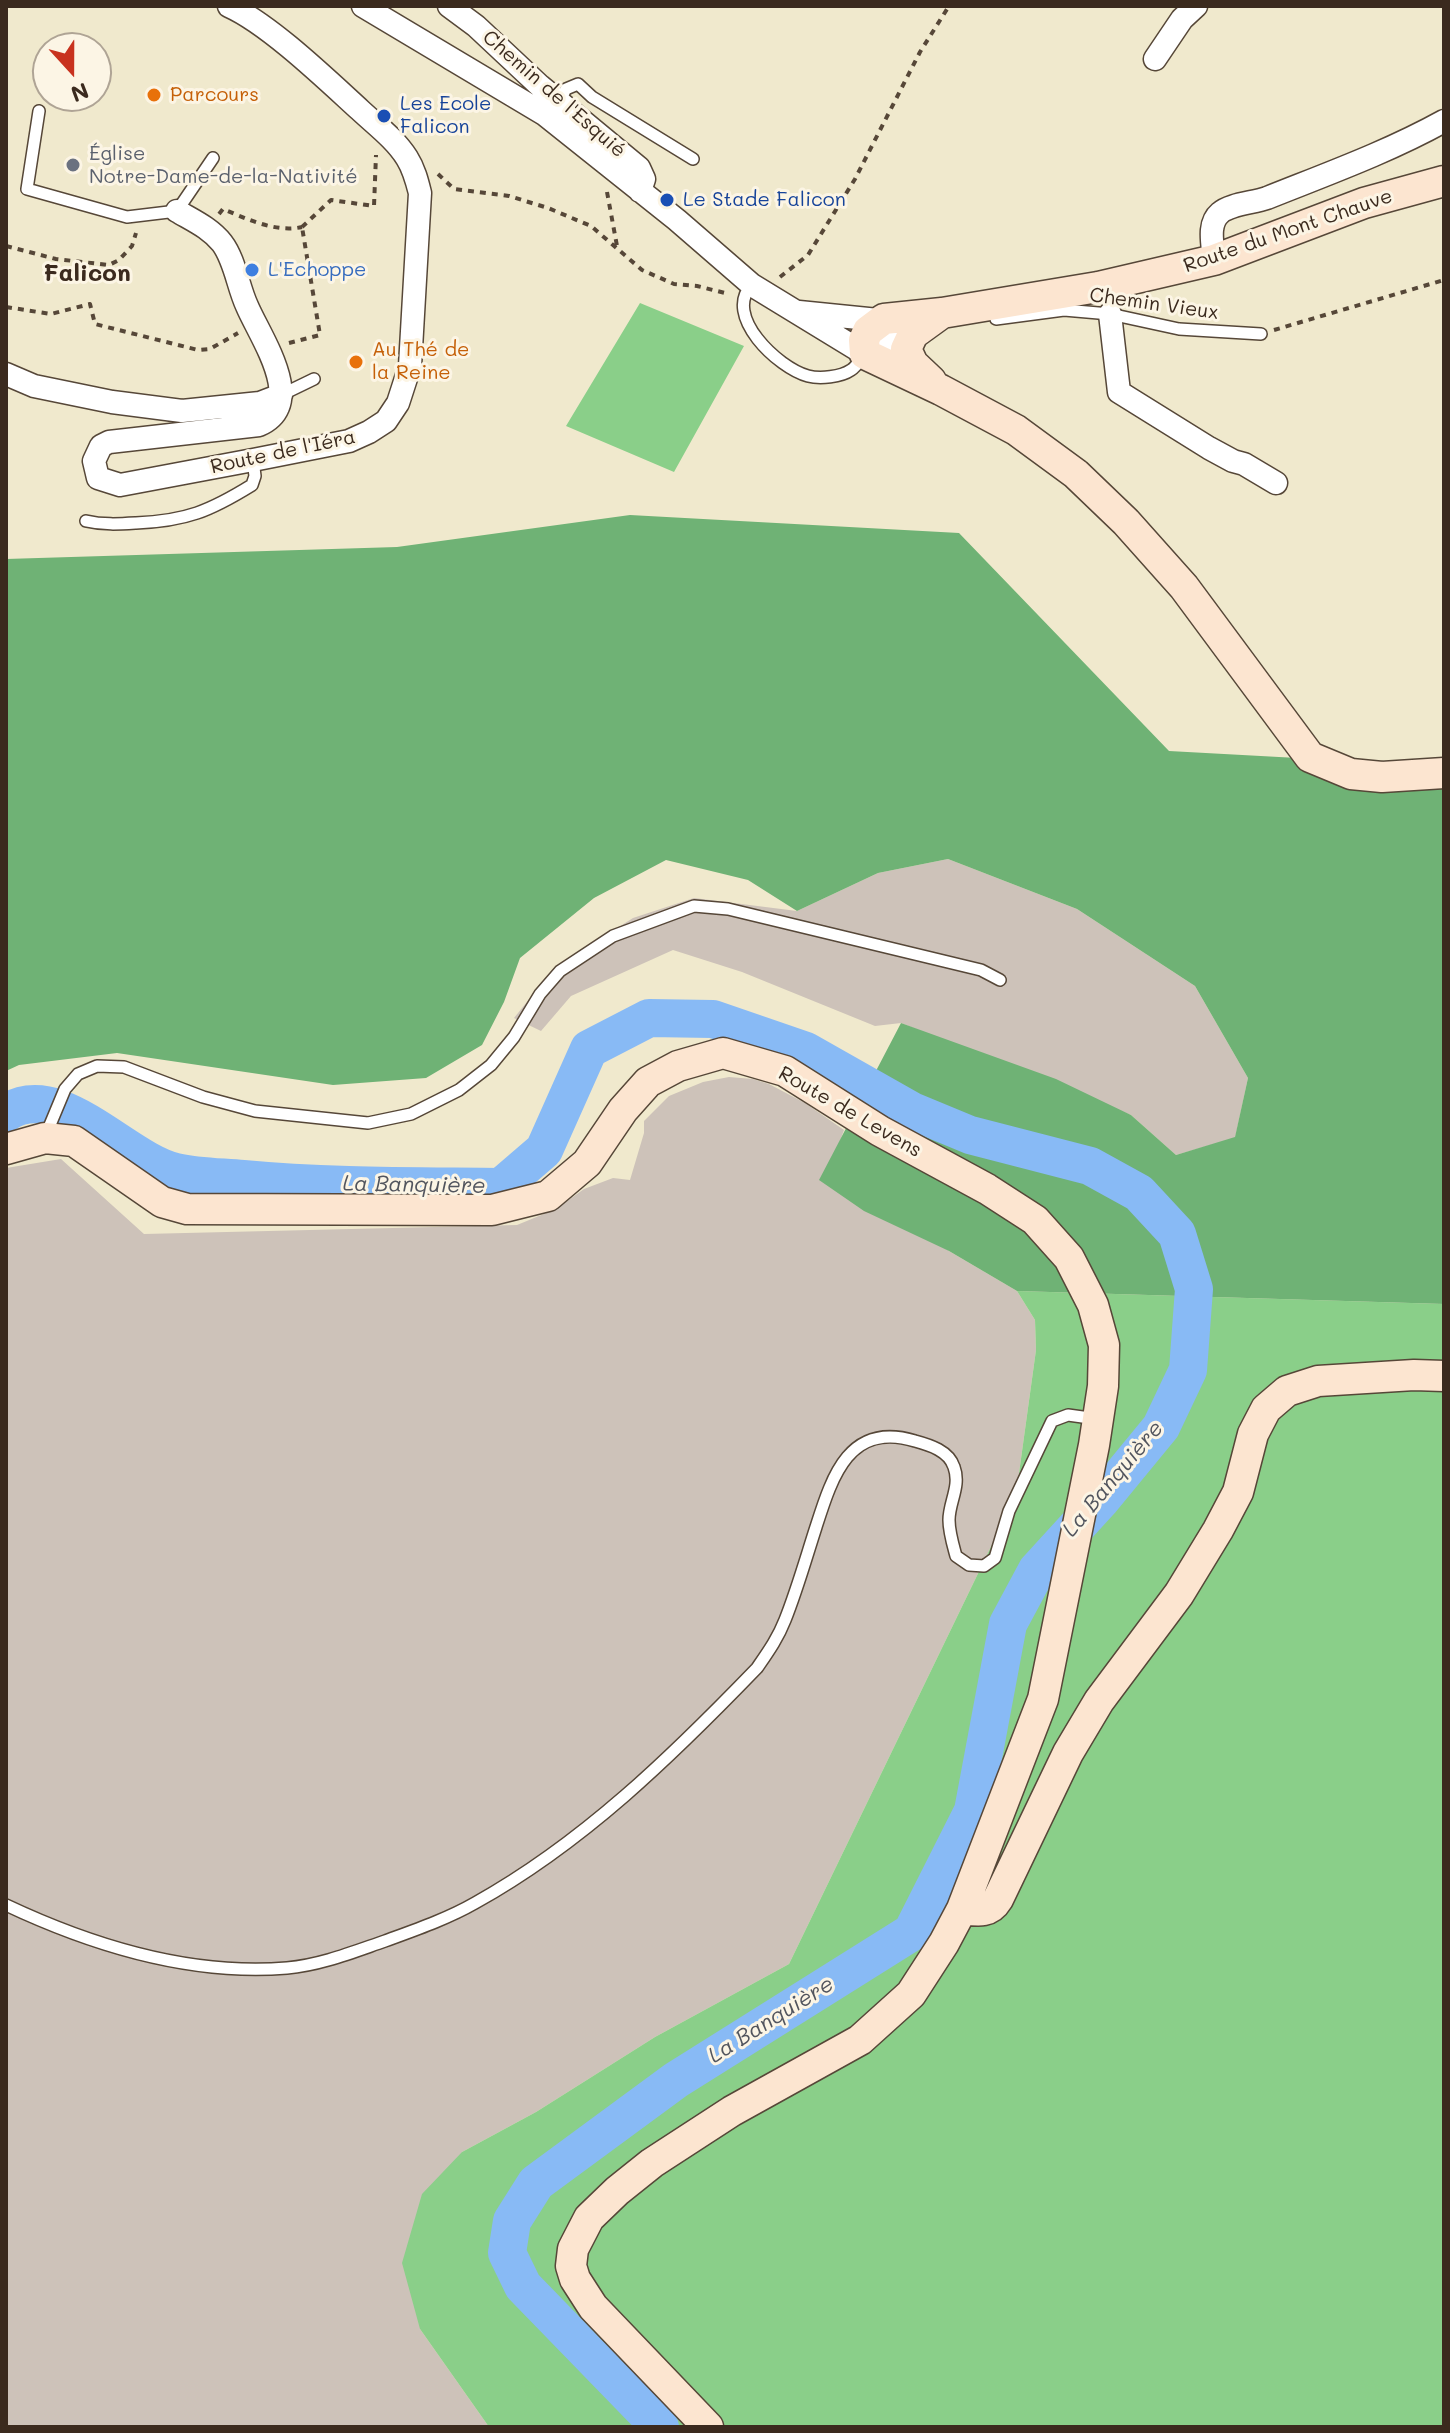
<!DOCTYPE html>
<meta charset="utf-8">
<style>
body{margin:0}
#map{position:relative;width:1450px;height:2433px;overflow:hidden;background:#f0e9cd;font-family:Mali,sans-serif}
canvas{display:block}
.frame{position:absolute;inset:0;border:8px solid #3b2a1e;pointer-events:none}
.north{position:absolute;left:32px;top:32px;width:80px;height:80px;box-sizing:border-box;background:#fcf5e5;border:2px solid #afa495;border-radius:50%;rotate:159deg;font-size:22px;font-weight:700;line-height:32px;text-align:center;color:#3b2a1e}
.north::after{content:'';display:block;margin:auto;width:28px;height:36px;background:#c8321e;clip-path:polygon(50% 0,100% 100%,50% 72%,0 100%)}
</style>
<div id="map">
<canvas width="1450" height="2433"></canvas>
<div class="frame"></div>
<div class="north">N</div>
</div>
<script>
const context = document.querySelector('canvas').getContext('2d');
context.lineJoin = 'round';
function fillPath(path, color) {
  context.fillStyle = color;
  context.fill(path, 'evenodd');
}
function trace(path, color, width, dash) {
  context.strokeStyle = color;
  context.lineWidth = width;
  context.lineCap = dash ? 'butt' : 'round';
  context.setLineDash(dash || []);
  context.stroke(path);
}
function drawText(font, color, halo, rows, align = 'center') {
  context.font = font + ' Mali,sans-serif';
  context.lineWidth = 6;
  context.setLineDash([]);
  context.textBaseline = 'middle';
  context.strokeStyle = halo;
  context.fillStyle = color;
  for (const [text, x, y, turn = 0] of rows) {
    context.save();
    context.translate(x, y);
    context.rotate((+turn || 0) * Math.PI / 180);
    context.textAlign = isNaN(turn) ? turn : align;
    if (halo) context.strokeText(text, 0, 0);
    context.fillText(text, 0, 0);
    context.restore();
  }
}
const industrial = new Path2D(`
 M 948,859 L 1077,909 L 1195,986 L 1248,1078 L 1235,1138 L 1176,1155 L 1131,1115 L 901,1023 L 875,1026 L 742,972 L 673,950 L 571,996 L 541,1031 L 514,1018 L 554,968 L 633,918 L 694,898 L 797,911 L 878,873 Z
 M 729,1077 L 753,1079 L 769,1084 L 805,1103 L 844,1130 L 833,1160 L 949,1251 L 1017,1291 L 1035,1320 L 1036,1350 L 1016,1495 L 789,1964 L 655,2037 L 536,2112 L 462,2152 L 420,2329 L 489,2427 L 6,2427 L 6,1168 L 61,1159 L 144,1234 L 517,1225 L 556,1209 L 584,1189 L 613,1178 L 630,1180 L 644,1133 L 644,1121 L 669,1096 L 703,1082 Z`);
const green = new Path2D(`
 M 640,303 L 744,346 L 674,472 L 566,426 Z
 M 1017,1291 L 1444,1304 L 1444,2427 L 489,2427 L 420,2329 L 402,2263 L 422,2194 L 462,2152 L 536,2112 L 655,2037 L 789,1964 L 1016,1495 L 1036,1350 L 1035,1320 Z`);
const forest = new Path2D(`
 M 630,515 L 959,533 L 1169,751 L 1444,766 L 1444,1304 L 1017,1291 L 949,1251 L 864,1211 L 819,1180 L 901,1023 L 1056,1079 L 1131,1115 L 1176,1155 L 1235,1137 L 1248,1078 L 1195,986 L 1077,909 L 948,859 L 878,873 L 797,911 L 748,880 L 666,860 L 594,898 L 520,958 L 504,1002 L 482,1045 L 426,1078 L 333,1085 L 117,1053 L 19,1065 L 6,1071 L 6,559 L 397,547 Z`);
const river = new Path2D(`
 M 6,1113 C 59,1077 125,1161 176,1172 C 198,1177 222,1177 243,1179 C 329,1187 415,1186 501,1187 L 544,1150 L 589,1049 L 649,1018 L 713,1019 L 806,1051 L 912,1111 L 970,1135 L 1090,1166 L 1139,1193 L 1177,1234 L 1194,1289 L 1188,1370 L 1161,1427 L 1101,1500 L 1037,1570 L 1008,1624 L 973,1811 L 912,1932 L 676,2080 L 536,2183 L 512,2221 L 507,2253 L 523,2286 L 660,2427`);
const path = new Path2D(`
 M 438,174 L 454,189 L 509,196 L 548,208 L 591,226 L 642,270 L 674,284 L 697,286 L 729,294
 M 607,192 L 617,246
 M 219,214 L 223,209 C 247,219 276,233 302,227
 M 302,227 L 331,200 L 374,206 L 376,155
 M 6,246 L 56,259 L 109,265 L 119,260 L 132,246 L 136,233
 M 780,277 L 808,255 L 855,179 L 920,52 L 949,6
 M 6,307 L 51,314 L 90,304 L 95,324 L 198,350 L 210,349 L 238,333
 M 1274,330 L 1444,280
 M 289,343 L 320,335 L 302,227`);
const lane = new Path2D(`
 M 559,102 L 566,89 L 578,84 L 592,97 L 693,159
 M 39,111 L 27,189 L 127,217 L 177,211 L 213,158
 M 752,285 C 722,315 778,368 808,376 C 820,379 841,377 851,370 C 856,367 860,360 863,356
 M 996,319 L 1064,310 L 1110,314 L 1179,329 L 1261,334
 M 281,395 L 314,379
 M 86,521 C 103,525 119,524 136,523 C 186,521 210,511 252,485 L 255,476 L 253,460
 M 45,1137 L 65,1089 L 78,1074 L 97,1066 L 124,1067 L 203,1097 L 255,1111 L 368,1123 L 411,1114 L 459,1090 L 491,1065 L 514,1037 L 540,994 L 560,971 L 613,936 L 694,906 L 728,909 L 981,970 L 1000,980
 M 6,1905 C 93,1946 190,1976 287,1968 C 321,1965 353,1952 385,1941 C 415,1930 447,1919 475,1903 C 583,1843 672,1756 757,1668 C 768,1652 778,1638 785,1620 C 797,1590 806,1558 816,1527 C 832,1477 849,1421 915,1441 C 930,1445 949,1451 954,1467 C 961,1486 949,1502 949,1520 C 949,1532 953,1545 956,1556 L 969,1565 L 984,1566 L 995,1558 L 1009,1511 L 1052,1421 L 1068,1415 L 1097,1419`);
const street = new Path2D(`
 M 363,6 L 544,114 L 677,220 L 752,285 L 865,354 L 913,334
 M 449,6 L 476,26 L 540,86 L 639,168 L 644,179 L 640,191
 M 1155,59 L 1182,19 L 1196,6
 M 177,211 C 194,221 210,228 222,243 C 235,260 238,287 247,306 C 260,337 308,404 259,425 L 109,442 L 101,446 L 94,461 L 98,478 L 120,485 L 253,460 L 349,441 L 369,432 L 386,421 L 398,403 L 410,366 L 420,193 C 417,181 414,169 407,158 C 395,139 376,125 360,110 C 326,79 269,24 229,6
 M 1214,260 C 1213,245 1207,224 1220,213 C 1230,204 1253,203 1267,198 C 1327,174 1388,152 1444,121
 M 799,312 L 888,321
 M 1110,314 L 1119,392 L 1209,448 L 1233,461 L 1244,464 L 1276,483
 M 6,374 L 34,386 L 112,402 L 182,411 L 260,403 L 281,395`);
const secondary = new Path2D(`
 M 1444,181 L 1364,203 L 1214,260 L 1098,287 L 942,313 L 884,319 L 868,331 L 864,340 L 865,354 L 941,390 L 1016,430 L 1076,474 L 1126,522 L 1184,587 L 1310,757 L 1351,774 L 1382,777 L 1444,773
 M 931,381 L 913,364 L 906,349 L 913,334 L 942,313
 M 6,1149 L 45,1138 L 74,1141 L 162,1202 L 187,1209 L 492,1210 L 548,1196 L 587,1163 L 623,1110 L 648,1082 L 678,1066 L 723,1053 L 785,1071 L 880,1131 L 987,1189 L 1035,1220 L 1069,1258 L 1093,1305 L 1104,1345 L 1103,1386 L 1094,1445 L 1043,1699 L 962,1909 L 944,1943 L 911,1994 L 860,2040 L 732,2111 L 652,2163 L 617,2191 L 589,2218 L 573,2249 L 571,2266 L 575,2279 L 593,2307 L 708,2427
 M 962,1909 C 977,1911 989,1914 998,1899 L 1068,1753 L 1099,1701 L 1179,1594 L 1218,1530 L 1238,1492 L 1253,1434 L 1266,1409 L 1287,1391 L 1318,1381 L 1414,1375 L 1444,1376`);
const markers = [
 [154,95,8,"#e8710a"],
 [384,116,8,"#1a4fb4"],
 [73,165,8,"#6b7280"],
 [667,200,8,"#1a4fb4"],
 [252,270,8,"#3f7fe0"],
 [356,362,8,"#e8710a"]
];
const streetNames = [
 ["Chemin de l'Esquié",554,94,41],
 ["Route du Mont Chauve",1288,231,-19],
 ["Chemin Vieux",1154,304,8],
 ["Route de l'Iéra",283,452,-12],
 ["Route de Levens",850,1112,30]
];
const foodNames = [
 ["Parcours",170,95],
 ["Au Thé de",372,350],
 ["la Reine",372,373]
];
const transitNames = [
 ["Les Ecole",400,104],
 ["Falicon",400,127],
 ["Le Stade Falicon",683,200]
];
const worshipNames = [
 ["Église",89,154],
 ["Notre-Dame-de-la-Nativité",89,177]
];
const shopNames = [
 ["L'Echoppe",268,270]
];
const waterNames = [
 ["La Banquière",414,1185,1],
 ["La Banquière",1113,1479,-50],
 ["La Banquière",771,2020,-32]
];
const quarterNames = [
 ["Falicon",87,274]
];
fillPath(industrial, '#cdc2b9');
fillPath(green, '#8acf89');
fillPath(forest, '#6fb275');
trace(river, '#88baf5', 38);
trace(lane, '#564738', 14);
trace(street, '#564738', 25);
trace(secondary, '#564738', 33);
trace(path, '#564738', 4, [6, 6]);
trace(lane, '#fff', 11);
trace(street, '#fff', 22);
trace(secondary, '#fce5d0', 30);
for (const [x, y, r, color] of markers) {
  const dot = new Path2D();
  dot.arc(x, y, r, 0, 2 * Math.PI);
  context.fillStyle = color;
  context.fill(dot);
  trace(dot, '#fcf5e5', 3);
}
drawText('20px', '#3b2a1e', '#fcf5e5', streetNames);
drawText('20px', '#c56008', '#fcf5e5', foodNames, 'left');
drawText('20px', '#164399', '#fcf5e5', transitNames, 'left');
drawText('20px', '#5b616d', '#fcf5e5', worshipNames, 'left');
drawText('20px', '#366cbe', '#fcf5e5', shopNames, 'left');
drawText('italic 22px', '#52555e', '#fcf5e5', waterNames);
drawText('bold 24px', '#3b2a1e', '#fcf5e5', quarterNames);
</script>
